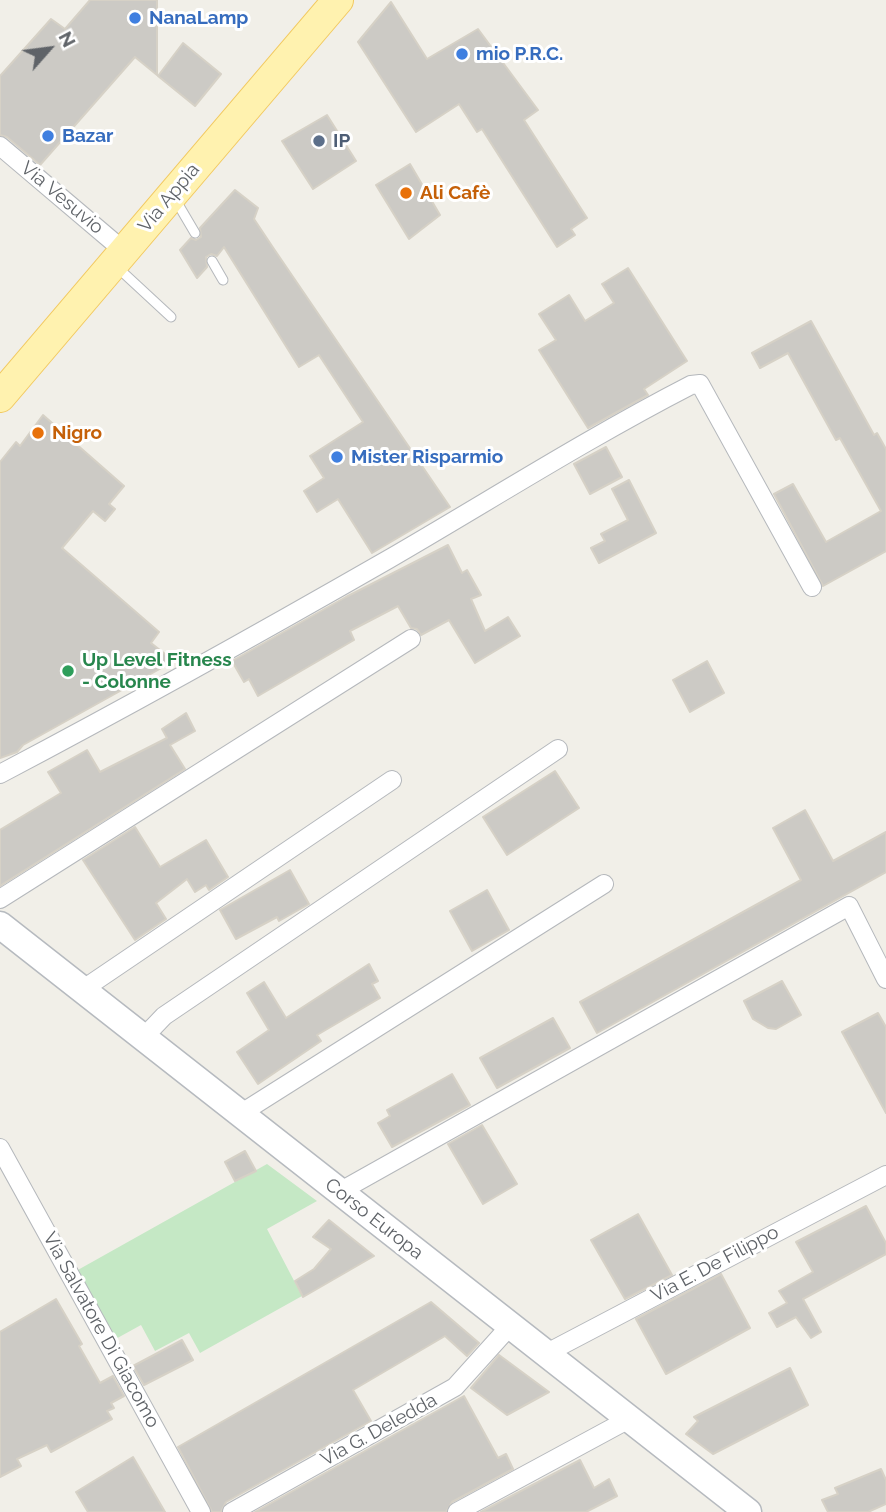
<!DOCTYPE html>
<meta charset="utf-8">
<style>
body{margin:0}
#map{position:relative;width:886px;height:1512px;overflow:hidden;background:#f1efe8;font-family:Raleway,sans-serif}
canvas{display:block}
.north{position:absolute;left:14px;top:14px;width:70px;height:70px;-webkit-text-stroke:5px #fff;paint-order:stroke;rotate:62deg;font-size:19px;font-weight:700;line-height:28px;text-align:center;color:#5f6368}
.north::after{content:'';display:block;margin:auto;width:24px;height:32px;background:#5f6368;clip-path:polygon(50% 0,100% 100%,50% 72%,0 100%)}
</style>
<div id="map">
<canvas width="886" height="1512"></canvas>
<div class="north">N</div>
</div>
<script>
const context = document.querySelector('canvas').getContext('2d');
context.lineJoin = 'round';
function fillPath(path, color) {
  context.fillStyle = color;
  context.fill(path, 'evenodd');
}
function trace(path, color, width, dash) {
  context.strokeStyle = color;
  context.lineWidth = width;
  context.lineCap = dash ? 'butt' : 'round';
  context.setLineDash(dash || []);
  context.stroke(path);
}
function drawText(font, color, halo, rows, align = 'center') {
  context.font = font + ' Raleway,sans-serif';
  context.lineWidth = 6;
  context.setLineDash([]);
  context.textBaseline = 'middle';
  context.strokeStyle = halo;
  context.fillStyle = color;
  for (const [text, x, y, turn = 0] of rows) {
    context.save();
    context.translate(x, y);
    context.rotate((+turn || 0) * Math.PI / 180);
    context.textAlign = isNaN(turn) ? turn : align;
    if (halo) context.strokeText(text, 0, 0);
    context.fillText(text, 0, 0);
    context.restore();
  }
}
const green = new Path2D(`
 M 267,1164 L 317,1201 L 267,1229 L 302,1296 L 200,1353 L 189,1333 L 155,1351 L 141,1325 L 112,1341 L 76,1271 Z`);
const building = new Path2D(`
 M 90,0 L 157,0 L 157,75 L 135,57 L 40,165 L 7,137 L 0,135 L 0,76 L 51,19 L 65,29 Z
 M 391,2 L 427,59 L 478,29 L 538,110 L 524,120 L 587,218 L 571,229 L 575,235 L 557,247 L 482,129 L 477,132 L 459,104 L 416,132 L 358,42 Z
 M 183,43 L 221,74 L 195,106 L 158,76 Z
 M 327,115 L 356,161 L 313,189 L 282,141 Z
 M 410,164 L 440,215 L 409,239 L 376,185 Z
 M 235,190 L 258,208 L 254,219 L 274,249 L 450,507 L 372,553 L 338,499 L 317,512 L 304,491 L 324,478 L 310,456 L 363,422 L 319,355 L 299,367 L 224,247 L 217,256 L 211,254 L 206,257 L 207,267 L 197,278 L 180,250 L 191,238 L 196,240 L 201,237 L 200,228 Z
 M 628,268 L 687,361 L 644,389 L 648,395 L 588,428 L 539,350 L 556,340 L 539,314 L 569,295 L 585,321 L 614,303 L 602,284 Z
 M 811,321 L 874,435 L 877,433 L 886,449 L 886,551 L 823,586 L 774,494 L 793,484 L 826,542 L 881,511 L 840,438 L 836,440 L 788,353 L 760,368 L 752,353 Z
 M 43,415 L 124,486 L 109,504 L 115,509 L 105,521 L 93,511 L 62,548 L 159,632 L 151,643 L 174,661 L 23,745 L 17,752 L 0,758 L 0,462 L 16,442 L 20,446 Z
 M 606,447 L 622,477 L 590,494 L 574,464 Z
 M 629,480 L 656,533 L 599,563 L 591,548 L 605,541 L 601,534 L 628,520 L 612,489 Z
 M 448,545 L 462,573 L 467,570 L 481,595 L 471,599 L 485,631 L 508,617 L 520,636 L 475,663 L 449,620 L 421,635 L 417,629 L 411,628 L 398,606 L 350,631 L 354,640 L 258,696 L 249,679 L 244,682 L 232,661 L 346,597 Z
 M 707,661 L 724,693 L 690,712 L 673,680 Z
 M 186,713 L 195,731 L 170,745 L 185,769 L 0,886 L 0,830 L 61,793 L 48,772 L 87,750 L 100,772 L 167,738 L 162,729 Z
 M 555,771 L 579,808 L 507,855 L 483,817 Z
 M 805,810 L 833,861 L 886,832 L 886,872 L 597,1033 L 580,1002 L 801,880 L 773,828 Z
 M 135,827 L 160,867 L 206,840 L 228,877 L 209,890 L 206,885 L 195,892 L 187,879 L 156,903 L 166,919 L 135,940 L 83,860 Z
 M 290,870 L 309,904 L 279,921 L 277,917 L 236,939 L 220,910 Z
 M 487,890 L 509,930 L 472,951 L 450,911 Z
 M 369,964 L 378,981 L 372,984 L 380,998 L 317,1035 L 321,1041 L 258,1084 L 237,1052 L 269,1030 L 247,993 L 264,982 L 286,1018 Z
 M 782,981 L 801,1015 L 776,1029 L 768,1028 L 753,1019 L 744,1001 Z
 M 878,1013 L 886,1027 L 886,1113 L 842,1032 Z
 M 553,1018 L 570,1048 L 497,1088 L 480,1058 Z
 M 452,1074 L 470,1105 L 392,1147 L 378,1123 L 390,1116 L 387,1110 Z
 M 482,1125 L 517,1184 L 483,1204 L 448,1144 Z
 M 245,1151 L 256,1171 L 235,1181 L 225,1162 Z
 M 866,1206 L 886,1243 L 886,1254 L 803,1299 L 821,1332 L 811,1338 L 796,1317 L 777,1327 L 769,1313 L 787,1303 L 779,1291 L 813,1272 L 796,1242 Z
 M 638,1214 L 672,1275 L 625,1299 L 591,1240 Z
 M 329,1220 L 374,1256 L 303,1297 L 295,1281 L 314,1269 L 331,1249 L 313,1237 Z
 M 721,1274 L 750,1328 L 666,1374 L 636,1319 Z
 M 56,1299 L 82,1344 L 79,1346 L 100,1383 L 113,1376 L 124,1396 L 111,1403 L 114,1408 L 107,1411 L 112,1419 L 51,1452 L 47,1445 L 17,1459 L 21,1466 L 0,1477 L 0,1332 Z
 M 431,1302 L 479,1343 L 467,1356 L 445,1336 L 353,1390 L 371,1421 L 226,1502 L 221,1512 L 212,1512 L 178,1447 Z
 M 182,1340 L 193,1360 L 144,1385 L 133,1366 Z
 M 499,1355 L 549,1392 L 507,1415 L 471,1388 Z
 M 790,1368 L 808,1405 L 713,1454 L 686,1434 L 698,1421 L 694,1417 Z
 M 464,1396 L 498,1458 L 506,1454 L 513,1469 L 452,1502 L 446,1512 L 255,1512 Z
 M 133,1457 L 165,1512 L 88,1512 L 76,1492 Z
 M 580,1460 L 594,1488 L 609,1479 L 617,1496 L 586,1512 L 481,1512 Z
 M 881,1469 L 886,1480 L 886,1504 L 868,1512 L 828,1512 L 822,1500 L 838,1494 L 835,1488 Z`);
const lane = new Path2D(`
 M 175,199 L 195,233
 M 212,261 L 223,280
 M 117,267 L 171,317`);
const street = new Path2D(`
 M 0,146 L 124,251
 M 0,774 C 131,705 260,633 389,559 C 489,501 588,438 691,385 L 700,384 L 812,587
 M 0,899 L 411,639
 M 82,990 L 392,780
 M 143,1038 L 164,1016 L 558,749
 M 240,1114 L 604,884
 M 0,1148 L 201,1512
 M 339,1192 L 849,906 L 886,979
 M 545,1354 L 886,1175
 M 232,1512 L 455,1387 L 510,1326
 M 457,1512 L 629,1419`);
const secondary = new Path2D(`
 M 0,925 L 748,1512`);
const primary = new Path2D(`
 M 0,397 L 338,0`);
const markers = [
 [135,18,7,"#3f7fe0"],
 [462,54,7,"#3f7fe0"],
 [48,136,7,"#3f7fe0"],
 [319,141,7,"#5c6f8a"],
 [406,193,7,"#e8710a"],
 [38,433,7,"#e8710a"],
 [337,457,7,"#3f7fe0"],
 [68,671,7,"#2e9e5b"]
];
const shopNames = [
 ["NanaLamp",149,18],
 ["mio P.R.C.",476,54],
 ["Bazar",62,136],
 ["Mister Risparmio",351,457]
];
const serviceNames = [
 ["IP",333,141]
];
const foodNames = [
 ["Ali Cafè",420,193],
 ["Nigro",52,433]
];
const streetNames = [
 ["Via Vesuvio",62,198,40],
 ["Via Appia",169,198,-50],
 ["Corso Europa",374,1219,38],
 ["Via E. De Filippo",715,1264,-28],
 ["Via Salvatore Di Giacomo",101,1330,61],
 ["Via G. Deledda",379,1430,-29]
];
const leisureNames = [
 ["Up Level Fitness",82,660],
 ["- Colonne",82,682]
];
fillPath(green, '#c5e8c5');
fillPath(building, '#cccac5');
trace(building, '#d6d1c6', 2);
trace(lane, '#b5b8bc', 11);
trace(street, '#b5b8bc', 20);
trace(secondary, '#b6babf', 29);
trace(primary, '#f2c960', 32);
trace(lane, '#fff', 9);
trace(street, '#fff', 18);
trace(secondary, '#fff', 26);
trace(primary, '#fff2af', 30);
for (const [x, y, r, color] of markers) {
  const dot = new Path2D();
  dot.arc(x, y, r, 0, 2 * Math.PI);
  context.fillStyle = color;
  context.fill(dot);
  trace(dot, '#fff', 2.5);
}
drawText('bold 19px', '#366cbe', '#fff', shopNames, 'left');
drawText('bold 19px', '#4e5e75', '#fff', serviceNames, 'left');
drawText('bold 19px', '#c56008', '#fff', foodNames, 'left');
drawText('19px', '#5f6368', '#fff', streetNames);
drawText('bold 19px', '#27864d', '#fff', leisureNames, 'left');
</script>
